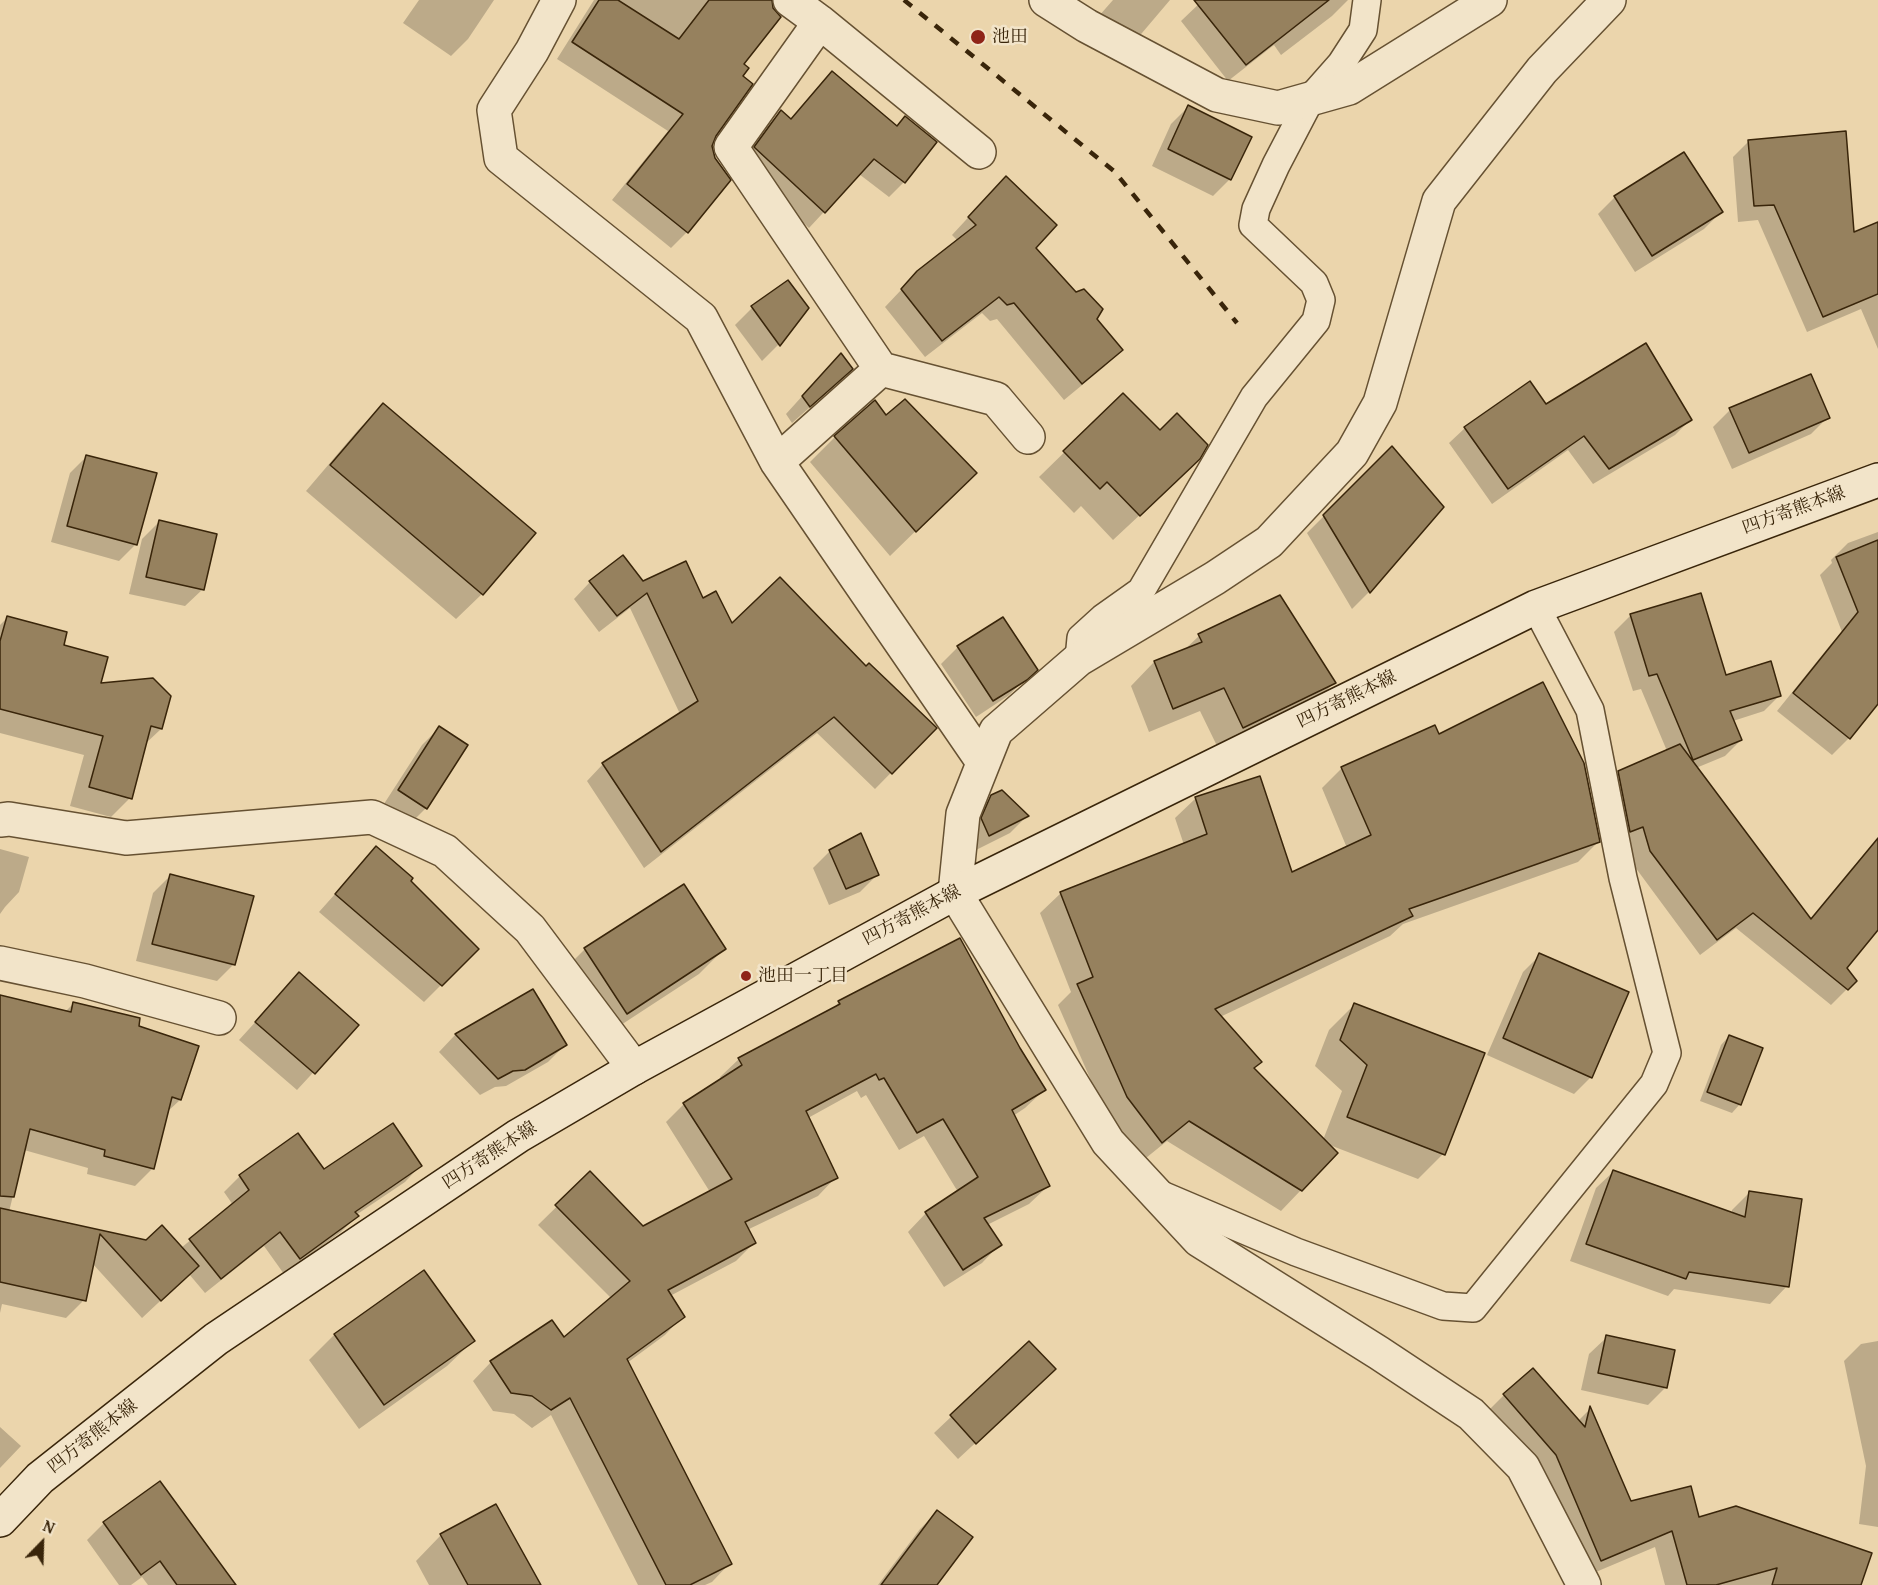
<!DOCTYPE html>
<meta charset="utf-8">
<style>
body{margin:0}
#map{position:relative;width:1878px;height:1585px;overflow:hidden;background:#ebd5ac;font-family:"Gentium Book Plus",serif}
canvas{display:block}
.north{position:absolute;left:12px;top:1513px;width:60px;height:60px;-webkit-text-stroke:4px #f2e4c9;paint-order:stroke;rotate:23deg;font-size:16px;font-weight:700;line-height:24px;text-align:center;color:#39250a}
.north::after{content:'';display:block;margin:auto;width:21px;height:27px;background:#39250a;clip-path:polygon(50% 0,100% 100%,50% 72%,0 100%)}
</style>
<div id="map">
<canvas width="1878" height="1585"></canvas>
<div class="north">N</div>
</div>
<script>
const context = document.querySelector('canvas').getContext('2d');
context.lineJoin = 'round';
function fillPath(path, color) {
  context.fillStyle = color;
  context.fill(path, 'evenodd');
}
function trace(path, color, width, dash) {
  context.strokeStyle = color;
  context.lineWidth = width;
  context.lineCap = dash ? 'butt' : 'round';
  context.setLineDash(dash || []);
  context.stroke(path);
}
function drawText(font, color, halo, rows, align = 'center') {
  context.font = font + ' "Gentium Book Plus","Noto Serif JP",serif';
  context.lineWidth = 5;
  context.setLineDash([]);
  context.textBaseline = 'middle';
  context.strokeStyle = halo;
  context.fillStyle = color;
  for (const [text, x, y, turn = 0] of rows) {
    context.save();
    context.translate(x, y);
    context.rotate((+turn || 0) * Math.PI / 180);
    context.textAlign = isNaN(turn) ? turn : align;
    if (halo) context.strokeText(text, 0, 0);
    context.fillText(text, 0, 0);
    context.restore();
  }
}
const shadow = new Path2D(`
 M 419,0 L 494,0 L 468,39 L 451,56 L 403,23 Z
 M 594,0 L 770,0 L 742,65 L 711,146 L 714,158 L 729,180 L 687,232 L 671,248 L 612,200 L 668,131 L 557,59 Z
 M 1113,0 L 1170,0 L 1142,33 L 1125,51 L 1091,25 Z
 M 1203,0 L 1348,0 L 1332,16 L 1281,55 L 1274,45 L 1228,81 L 1181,21 Z
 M 833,73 L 904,182 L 889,197 L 859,174 L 809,228 L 740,163 L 766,127 L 781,112 L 790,120 Z
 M 1188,107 L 1230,179 L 1213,196 L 1152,166 L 1171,124 Z
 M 1749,141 L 1852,234 L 1878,224 L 1878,349 L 1861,309 L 1807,332 L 1758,220 L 1738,222 L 1733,157 Z
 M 989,195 L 1121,350 L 1104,367 L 1064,400 L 997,319 L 990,321 L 982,313 L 925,357 L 885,307 L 918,272 L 958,241 L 952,235 Z
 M 1615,197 L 1721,212 L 1704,229 L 1635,272 L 1598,214 Z
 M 788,282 L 807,308 L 778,345 L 762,361 L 735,325 L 752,308 Z
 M 824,372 L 834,386 L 792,423 L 786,414 Z
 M 1123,395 L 1173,484 L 1113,540 L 1081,506 L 1074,513 L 1039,477 Z
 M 383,405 L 534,533 L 482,594 L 456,619 L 306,491 L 358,430 Z
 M 1545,406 L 1690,420 L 1675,435 L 1593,484 L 1568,450 L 1492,504 L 1449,443 L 1465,428 Z
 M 1730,410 L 1828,417 L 1811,434 L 1732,469 L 1713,427 Z
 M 886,418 L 975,473 L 890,556 L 810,462 L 835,437 Z
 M 1392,448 L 1442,507 L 1369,592 L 1352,609 L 1307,533 Z
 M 87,456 L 136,544 L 119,561 L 51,542 L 70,473 Z
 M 159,522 L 203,589 L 185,606 L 129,594 L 142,539 Z
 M 1878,532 L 1878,702 L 1849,738 L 1832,755 L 1777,711 L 1831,644 L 1842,632 L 1820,575 L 1832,563 L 1831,560 L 1848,543 Z
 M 590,582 L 642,582 L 731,626 L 866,668 L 935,728 L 875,789 L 817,733 L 644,868 L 587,781 L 603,764 L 680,714 L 630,608 L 599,632 L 574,599 Z
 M 1700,594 L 1725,677 L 1780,695 L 1764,711 L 1733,721 L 1741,740 L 1725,756 L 1696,768 L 1809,920 L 1852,868 L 1868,852 L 1878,861 L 1878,928 L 1845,968 L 1855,981 L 1831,1005 L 1736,928 L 1700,955 L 1635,867 L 1627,842 L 1603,788 L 1619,772 L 1667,751 L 1641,689 L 1633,691 L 1614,632 L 1630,616 Z
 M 1279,597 L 1334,683 L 1310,707 L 1219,750 L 1200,711 L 1149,732 L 1131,686 L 1154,662 L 1183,651 L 1199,636 Z
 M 7,618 L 62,646 L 99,684 L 161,729 L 144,745 L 130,798 L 111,817 L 70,806 L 84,755 L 0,733 L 0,625 Z
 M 958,647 L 1036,669 L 1008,696 L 976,717 L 941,664 Z
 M 439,728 L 426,808 L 409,825 L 382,807 L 422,745 Z
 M 1438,736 L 1598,842 L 1578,862 L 1403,924 L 1390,936 L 1220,1017 L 1253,1069 L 1323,1140 L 1342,1091 L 1315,1066 L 1329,1030 L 1355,1004 L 1443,1154 L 1418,1179 L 1327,1144 L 1301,1190 L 1281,1211 L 1167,1141 L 1141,1162 L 1107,1117 L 1058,1005 L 1071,992 L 1040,913 L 1061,893 L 1184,845 L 1175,818 L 1196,798 L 1291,874 L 1347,848 L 1322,788 L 1342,768 Z
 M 991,797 L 1027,816 L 1010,833 L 972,852 L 974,814 Z
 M 376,848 L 477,949 L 424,1002 L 319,912 Z
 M 0,849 L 29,857 L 19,892 L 5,907 L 0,914 Z
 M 830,851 L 877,875 L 860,892 L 829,905 L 813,868 Z
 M 170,876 L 234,964 L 217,981 L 136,961 L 153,893 Z
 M 683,886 L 724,949 L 699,974 L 601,1038 L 559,975 L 585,949 Z
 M 1540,955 L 1591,1077 L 1574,1094 L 1487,1055 L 1523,972 Z
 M 299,974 L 357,1025 L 297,1090 L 239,1040 Z
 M 533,991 L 565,1045 L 548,1062 L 506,1086 L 495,1087 L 480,1095 L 439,1052 L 455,1035 Z
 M 0,997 L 65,1012 L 73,1004 L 198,1047 L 180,1100 L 166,1113 L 153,1168 L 135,1186 L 87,1174 L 88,1168 L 24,1150 L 9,1212 L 181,1248 L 233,1205 L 224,1192 L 240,1176 L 297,1135 L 324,1171 L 420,1166 L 405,1182 L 356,1215 L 357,1216 L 341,1232 L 284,1274 L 264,1246 L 205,1293 L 189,1274 L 142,1318 L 92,1263 L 84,1300 L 66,1318 L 2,1304 L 0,1313 Z
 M 839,1002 L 1018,1049 L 1044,1090 L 1025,1108 L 1013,1116 L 1048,1186 L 1029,1204 L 987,1225 L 1000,1244 L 982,1263 L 944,1287 L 908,1232 L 926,1213 L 958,1192 L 924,1136 L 899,1150 L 866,1095 L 861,1098 L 857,1091 L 808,1118 L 836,1177 L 818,1196 L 747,1230 L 754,1243 L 736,1261 L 670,1296 L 683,1316 L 665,1335 L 627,1363 L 730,1563 L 712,1582 L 705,1585 L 638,1585 L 551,1415 L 532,1428 L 514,1414 L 493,1411 L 473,1381 L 491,1362 L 563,1339 L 612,1299 L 538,1225 L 590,1174 L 643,1228 L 710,1192 L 666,1122 L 684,1104 L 722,1080 L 720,1077 L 739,1059 L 832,1010 Z
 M 1729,1036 L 1740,1104 L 1732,1113 L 1700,1101 L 1721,1045 Z
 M 1614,1171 L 1732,1214 L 1732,1210 L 1749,1193 L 1787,1286 L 1770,1304 L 1674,1289 L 1668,1296 L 1570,1261 L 1596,1188 Z
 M 424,1272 L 473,1341 L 447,1366 L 359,1429 L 309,1360 L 334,1335 Z
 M 1607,1337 L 1673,1351 L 1665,1388 L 1648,1405 L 1581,1390 L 1589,1354 Z
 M 1878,1341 L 1878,1527 L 1859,1524 L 1866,1466 L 1844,1361 L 1861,1344 Z
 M 1029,1343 L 1037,1386 L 958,1459 L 934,1433 Z
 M 1504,1395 L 1578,1421 L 1590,1409 L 1630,1503 L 1698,1519 L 1860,1585 L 1665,1585 L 1655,1547 L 1584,1577 L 1487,1412 Z
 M 0,1427 L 21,1446 L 0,1468 Z
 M 937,1512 L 935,1585 L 878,1585 L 920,1529 Z
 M 104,1523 L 223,1585 L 148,1585 L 142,1577 L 131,1585 L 119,1585 L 87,1540 Z
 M 441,1535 L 539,1585 L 429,1585 L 416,1561 Z`);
const building = new Path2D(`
 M 599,0 L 618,0 L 679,39 L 709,0 L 772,0 L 773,8 L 781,17 L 744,64 L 749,68 L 743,76 L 753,84 L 716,136 L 712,146 L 715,158 L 731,180 L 688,233 L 627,184 L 683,114 L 572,42 Z
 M 1194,0 L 1329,0 L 1246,65 Z
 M 832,71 L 897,126 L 905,116 L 937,142 L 905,183 L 874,159 L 825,213 L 754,147 L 781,110 L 791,119 Z
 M 1188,105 L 1252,137 L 1231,180 L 1168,149 Z
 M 1846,131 L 1854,232 L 1878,222 L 1878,294 L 1823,317 L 1774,205 L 1754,206 L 1748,140 Z
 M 1684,152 L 1723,212 L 1652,256 L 1614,196 Z
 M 1006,176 L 1057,225 L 1036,248 L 1076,292 L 1084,289 L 1103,309 L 1097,319 L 1123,350 L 1082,384 L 1014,303 L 1007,305 L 999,297 L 942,341 L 901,289 L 917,271 L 976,225 L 968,217 Z
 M 788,280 L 809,308 L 780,346 L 751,306 Z
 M 1646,343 L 1692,420 L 1609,469 L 1584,436 L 1508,489 L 1464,427 L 1530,381 L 1546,404 Z
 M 841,353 L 853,369 L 810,407 L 802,396 Z
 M 1811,374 L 1830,418 L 1749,453 L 1729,408 Z
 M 1123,393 L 1160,430 L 1177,413 L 1208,445 L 1200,459 L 1140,516 L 1107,482 L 1100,489 L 1063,451 Z
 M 905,399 L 977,473 L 916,532 L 834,436 L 875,400 L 886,415 Z
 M 383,403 L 536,533 L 483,595 L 330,465 Z
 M 1392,446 L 1444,507 L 1370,593 L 1323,515 Z
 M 86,455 L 157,473 L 137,545 L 67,526 Z
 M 159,520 L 217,534 L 204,590 L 146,577 Z
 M 1878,540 L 1878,704 L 1850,739 L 1793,693 L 1858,612 L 1836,557 Z
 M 623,555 L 643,581 L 686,561 L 703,598 L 716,591 L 732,623 L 780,577 L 866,666 L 869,663 L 937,728 L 892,774 L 834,717 L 661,852 L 602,763 L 698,701 L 647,593 L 617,616 L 589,581 Z
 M 1701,593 L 1726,675 L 1771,661 L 1781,696 L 1730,711 L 1742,740 L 1693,760 L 1657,674 L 1649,676 L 1630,614 Z
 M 1280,595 L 1336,683 L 1243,728 L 1224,688 L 1173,709 L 1154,661 L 1202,642 L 1198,634 Z
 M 7,616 L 67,632 L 64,645 L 108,657 L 101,683 L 153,678 L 171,696 L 162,729 L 151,726 L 132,799 L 89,787 L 103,736 L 0,709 L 0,641 Z
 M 1003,617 L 1038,670 L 1027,680 L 993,701 L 957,646 Z
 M 1543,682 L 1584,763 L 1600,842 L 1409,909 L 1413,916 L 1215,1009 L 1262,1062 L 1254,1068 L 1338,1153 L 1302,1191 L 1189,1121 L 1162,1143 L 1127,1097 L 1077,984 L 1093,977 L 1060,892 L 1207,834 L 1195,797 L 1260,776 L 1292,872 L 1371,835 L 1341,767 L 1435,725 L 1439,734 Z
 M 439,726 L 468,745 L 427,809 L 398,790 Z
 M 1680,744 L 1811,919 L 1878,838 L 1878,930 L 1847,968 L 1857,981 L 1848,990 L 1753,913 L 1717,940 L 1650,851 L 1643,827 L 1630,832 L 1618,771 Z
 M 1002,790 L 1029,816 L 989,836 L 981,818 L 991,795 Z
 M 861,833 L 879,875 L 846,889 L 829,850 Z
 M 376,846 L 413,878 L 411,881 L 479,949 L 442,986 L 335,894 Z
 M 170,874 L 254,896 L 235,965 L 152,944 Z
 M 684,884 L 726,949 L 627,1014 L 584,948 Z
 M 960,938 L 1020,1048 L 1046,1090 L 1012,1110 L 1050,1186 L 984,1218 L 1002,1245 L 963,1270 L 925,1212 L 978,1177 L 943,1119 L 917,1133 L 884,1078 L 879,1080 L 876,1074 L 806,1111 L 838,1178 L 745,1222 L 756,1243 L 668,1290 L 685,1317 L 627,1359 L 732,1564 L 690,1585 L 666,1585 L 570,1398 L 551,1410 L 532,1396 L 511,1393 L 490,1361 L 552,1320 L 564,1337 L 630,1281 L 555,1205 L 590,1171 L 643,1226 L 732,1179 L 683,1103 L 742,1065 L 738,1058 L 840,1004 L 838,1001 Z
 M 1539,953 L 1629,992 L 1592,1078 L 1503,1038 Z
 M 299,972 L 359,1025 L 315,1074 L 255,1022 Z
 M 533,989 L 567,1045 L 525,1070 L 513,1071 L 498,1079 L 455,1034 Z
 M 0,995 L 71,1012 L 73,1002 L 140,1018 L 139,1026 L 199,1046 L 181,1100 L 172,1097 L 154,1169 L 104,1156 L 105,1150 L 30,1129 L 14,1197 L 0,1196 Z
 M 1354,1003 L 1485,1053 L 1445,1155 L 1347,1117 L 1367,1065 L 1340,1040 Z
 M 1729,1035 L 1763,1048 L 1741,1105 L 1707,1092 Z
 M 393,1123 L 422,1166 L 355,1212 L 359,1216 L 300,1259 L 280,1232 L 221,1279 L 189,1239 L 249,1190 L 239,1175 L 298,1133 L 324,1169 Z
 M 1613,1170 L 1745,1217 L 1749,1191 L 1802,1199 L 1789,1287 L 1689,1272 L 1686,1279 L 1586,1244 Z
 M 0,1208 L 146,1240 L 162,1225 L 199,1266 L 161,1301 L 100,1234 L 86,1301 L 0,1282 Z
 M 424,1270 L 475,1341 L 384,1405 L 334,1334 Z
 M 1606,1335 L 1675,1350 L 1667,1388 L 1598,1373 Z
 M 1029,1341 L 1056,1369 L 976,1444 L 950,1415 Z
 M 1533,1368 L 1585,1427 L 1590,1406 L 1631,1501 L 1691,1486 L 1699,1517 L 1736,1506 L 1872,1553 L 1861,1585 L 1772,1585 L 1777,1568 L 1716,1585 L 1687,1585 L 1672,1531 L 1601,1561 L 1556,1455 L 1503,1394 Z
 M 160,1481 L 236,1585 L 177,1585 L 160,1561 L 141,1575 L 103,1522 Z
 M 496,1504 L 541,1585 L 468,1585 L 440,1534 Z
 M 937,1510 L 973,1537 L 937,1585 L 881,1585 Z`);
const service = new Path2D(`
 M 1079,659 L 1081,638 L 1103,618 L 1141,591 L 1254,397 L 1316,321 L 1321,300 L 1314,283 L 1253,225 L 1256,209 L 1276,165 L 1311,98 L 1341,64 L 1363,30 L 1367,0
 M 1157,1193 L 1296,1252 L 1443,1306 L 1473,1308 L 1654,1084 L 1667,1053 L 1623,878 L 1590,710 L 1536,607`);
const minor = new Path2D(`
 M 559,0 L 532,51 L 494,110 L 501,158 L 701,318 L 777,462 L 983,762
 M 790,0 L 820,22 L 979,152
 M 1046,0 L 1087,26 L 1217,95 L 1278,108 L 1349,88 L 1490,0
 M 820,22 L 731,147 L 881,369 L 996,399 L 1028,437
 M 777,462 L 881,369
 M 0,820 L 9,819 L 126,838 L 372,817 L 445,851 L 530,929 L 634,1068
 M 0,963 L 85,981 L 219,1018
 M 1584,1585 L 1523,1467 L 1471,1414 L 1379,1353 L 1199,1240 L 1108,1142 L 955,893 L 963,814 L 996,731 L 1079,659 L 1215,578 L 1269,542 L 1352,453 L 1380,403 L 1439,201 L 1542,70 L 1609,0`);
const secondary = new Path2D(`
 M 0,1520 L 40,1478 L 216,1339 L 518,1136 L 634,1068 L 955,893 L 1536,607 L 1878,480`);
const rail = new Path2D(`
 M 904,0 L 1115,172 L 1237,323`);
const markers = [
 [978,37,8,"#8f2418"],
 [746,976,6,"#8f2418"]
];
const poiNames = [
 ["池田",992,37],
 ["池田一丁目",758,976]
];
const streetNames = [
 ["四方寄熊本線",1794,511,-20],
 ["四方寄熊本線",1347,700,-26],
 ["四方寄熊本線",912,916,-28],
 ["四方寄熊本線",490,1156,-33],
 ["四方寄熊本線",93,1437,-38]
];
fillPath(shadow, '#0003');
fillPath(building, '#96815e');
trace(building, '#39250a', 1.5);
trace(service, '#665132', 30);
trace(minor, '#665132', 36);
trace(secondary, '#39250a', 36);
trace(service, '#f2e4c9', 27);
trace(minor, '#f2e4c9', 33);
trace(secondary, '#f2e4c9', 33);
trace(rail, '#39250a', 4.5, [10, 10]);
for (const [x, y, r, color] of markers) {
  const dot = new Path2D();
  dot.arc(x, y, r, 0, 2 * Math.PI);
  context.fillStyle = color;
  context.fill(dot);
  trace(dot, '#f2e4c9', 2);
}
drawText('18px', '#39250a', '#f2e4c9', poiNames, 'left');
drawText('18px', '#39250a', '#f2e4c9', streetNames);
</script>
